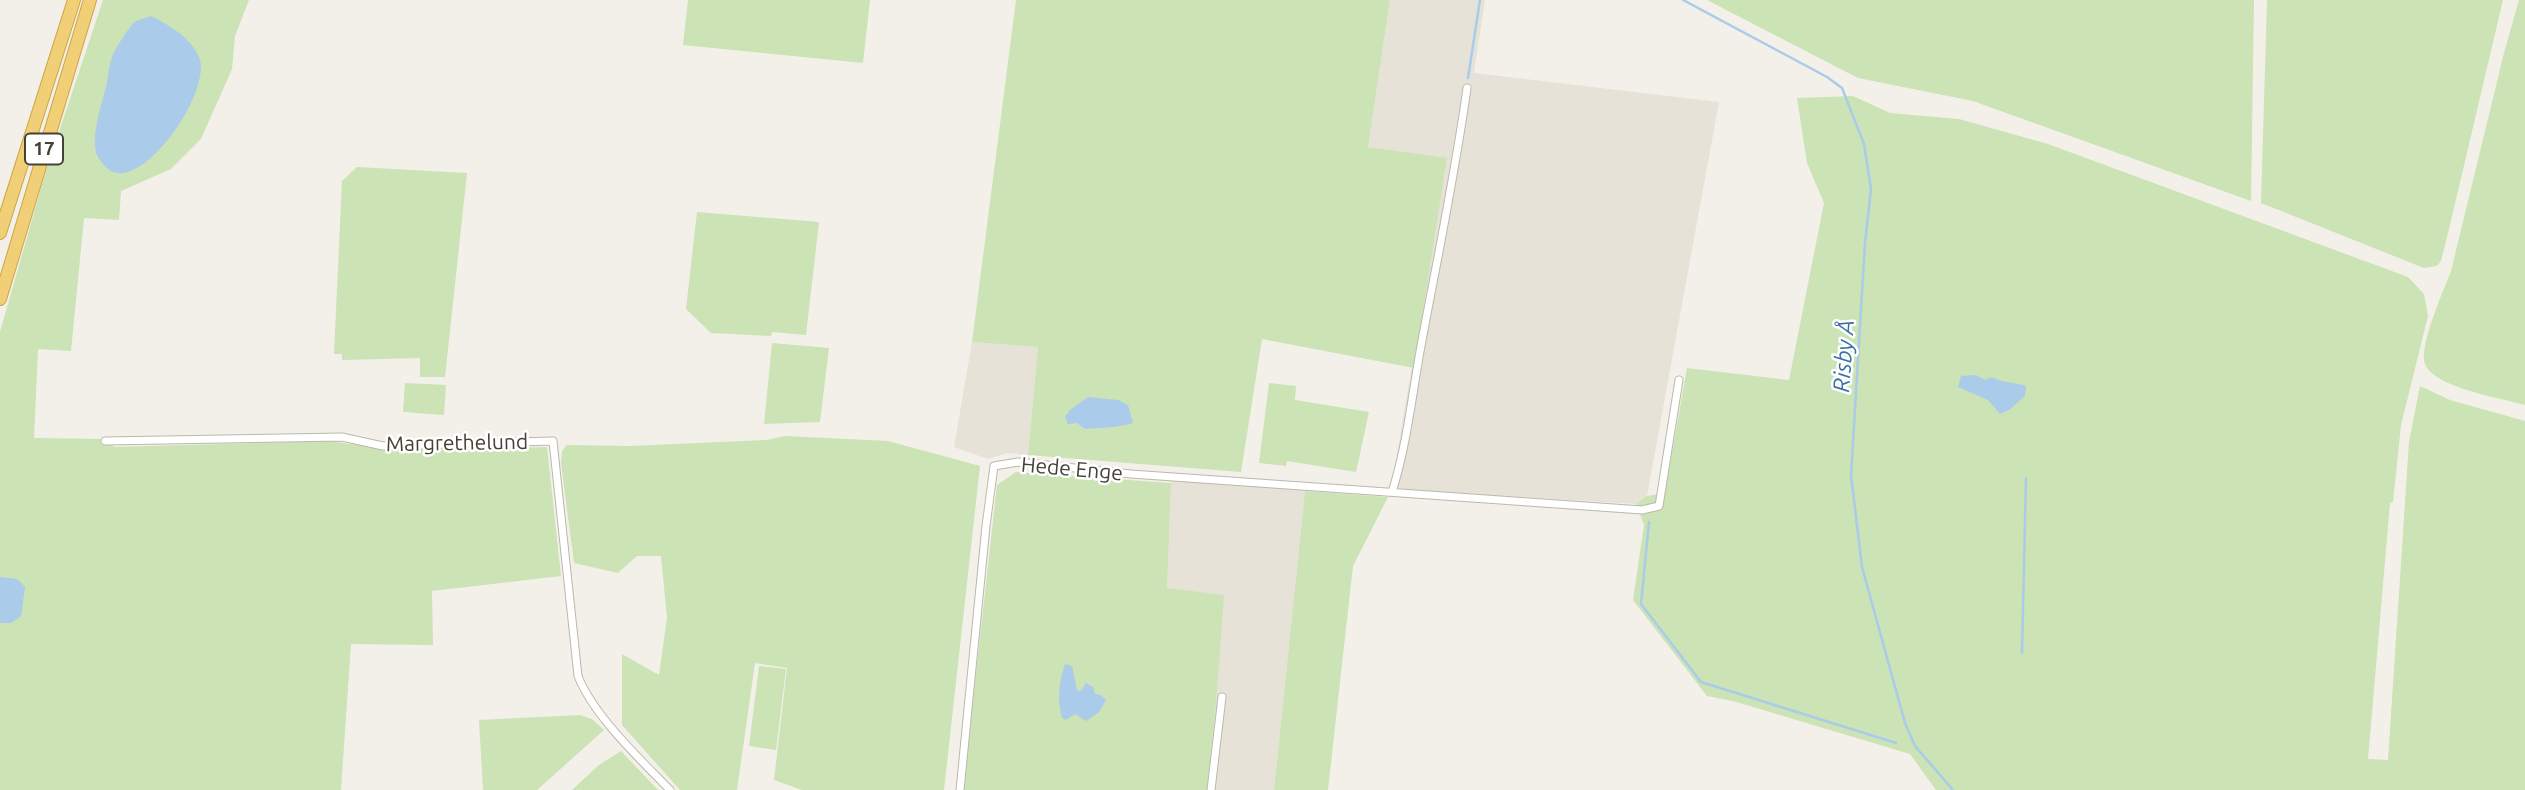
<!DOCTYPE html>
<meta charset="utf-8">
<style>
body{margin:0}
canvas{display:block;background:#f2f0e8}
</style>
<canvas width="2525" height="790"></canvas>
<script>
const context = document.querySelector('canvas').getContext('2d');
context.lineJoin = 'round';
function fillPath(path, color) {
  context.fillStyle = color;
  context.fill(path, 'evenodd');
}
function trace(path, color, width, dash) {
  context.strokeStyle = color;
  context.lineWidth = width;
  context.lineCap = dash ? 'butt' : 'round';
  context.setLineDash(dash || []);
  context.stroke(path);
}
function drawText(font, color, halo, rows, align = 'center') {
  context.font = font + ' Ubuntu,sans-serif';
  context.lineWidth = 5;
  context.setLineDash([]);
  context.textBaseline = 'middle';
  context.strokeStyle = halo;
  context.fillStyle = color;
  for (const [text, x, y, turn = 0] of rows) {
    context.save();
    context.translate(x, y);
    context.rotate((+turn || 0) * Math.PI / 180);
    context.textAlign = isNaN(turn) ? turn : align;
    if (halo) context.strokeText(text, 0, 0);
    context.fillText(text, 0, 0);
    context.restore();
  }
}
const residential = new Path2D(`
 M 1390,0 L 1485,0 L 1474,73 L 1719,102 L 1647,496 L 1636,504 L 1391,489 L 1447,159 L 1368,147 Z
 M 972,342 L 1038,347 L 1028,455 L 1007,453 L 988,459 L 954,447 Z
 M 1171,478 L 1305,491 L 1274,790 L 1207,790 L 1216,705 L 1223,596 L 1167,588 Z`);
const green = new Path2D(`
 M 103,0 L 249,0 L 235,36 L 232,69 L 201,139 L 171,169 L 121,191 L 119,220 L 84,218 L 71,351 L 38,349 L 34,438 L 105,439 L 114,447 L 330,441 C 403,453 474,449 547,447 L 561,576 L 432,591 L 433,645 L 351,644 L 341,790 L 0,790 L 0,332 L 45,174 Z
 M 688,0 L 870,0 L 863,63 L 683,45 Z
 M 1016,0 L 1390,0 L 1368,147 L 1447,158 L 1414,368 L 1262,339 L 1241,472 L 1028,455 L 1038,347 L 972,342 Z
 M 1707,0 L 2254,0 L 2251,201 L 1973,101 L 1858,78 Z
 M 2267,0 L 2503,0 L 2449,229 L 2441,261 L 2437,266 L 2424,268 L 2261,203 Z
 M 2519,0 L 2525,0 L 2525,405 C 2502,398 2427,387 2424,360 C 2422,339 2443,292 2451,271 L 2504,53 Z
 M 1853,96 L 1890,113 L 1959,119 L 2048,144 L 2408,277 L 2424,294 L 2428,316 L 2401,425 L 2393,502 L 2390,503 L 2368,759 L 2388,760 L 2409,442 L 2420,386 L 2450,400 L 2525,421 L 2525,790 L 1936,790 L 1910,754 L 1733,701 L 1707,696 L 1633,600 L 1644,525 L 1636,504 L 1647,496 L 1665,493 L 1687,368 L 1789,380 L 1824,203 L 1807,163 L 1797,98 Z
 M 357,167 L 467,173 L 445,377 L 420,377 L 420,358 L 342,360 L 342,354 L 334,354 L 342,181 Z
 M 697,212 L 819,222 L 806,335 L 772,332 L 771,336 L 711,333 L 686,309 Z
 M 772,343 L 829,348 L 820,422 L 764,424 Z
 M 405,383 L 446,385 L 444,415 L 403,412 Z
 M 1269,383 L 1296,386 L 1295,400 L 1369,412 L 1356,472 L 1287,461 L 1286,466 L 1259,463 Z
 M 785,436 L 888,441 L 980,466 L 944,790 L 802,790 L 774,780 L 787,668 L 755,663 L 737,790 L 680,790 L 622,725 L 622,654 L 659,675 L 667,618 L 661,556 L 637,556 L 618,573 L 574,563 L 561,463 L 562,451 L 567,445 L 631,446 L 766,440 Z
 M 1016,472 L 1171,483 L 1167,588 L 1224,595 L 1216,705 L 1207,790 L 963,790 L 997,485 Z
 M 1305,491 L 1388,497 L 1353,566 L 1328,790 L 1274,790 Z
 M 759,666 L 786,669 L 776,750 L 749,746 Z
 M 580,715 L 592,719 L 604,730 L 537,790 L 483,790 L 479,720 Z
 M 621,751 L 658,790 L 572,790 L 599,765 Z`);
const water = new Path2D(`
 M 151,16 C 169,25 190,37 199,57 C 214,92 135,204 104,165 C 101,161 97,157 96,152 C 92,131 102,104 107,83 C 108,75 109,65 112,57 C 114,51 130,25 135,22 C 139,19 146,18 151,16 Z
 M 1976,375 L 1985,380 L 1992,377 C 2002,383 2015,382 2026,386 L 2025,396 L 2009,410 L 2000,414 L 1988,400 L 1958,387 L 1961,376 Z
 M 1088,397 L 1118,400 L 1128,405 L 1133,423 C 1122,427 1098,428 1085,429 L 1077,423 L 1068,424 L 1065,417 L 1070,410 Z
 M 0,577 L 17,579 L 25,587 L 21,616 L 11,623 L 0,623 Z
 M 1065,664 L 1072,666 L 1077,690 L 1081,691 L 1086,683 L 1093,687 L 1095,694 L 1101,695 L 1106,700 L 1099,712 L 1086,721 L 1075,714 L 1066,720 L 1062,718 C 1057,699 1059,682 1065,664 Z`);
const stream = new Path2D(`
 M 1683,0 L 1827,77 L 1842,88 L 1864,144 L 1871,189 L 1865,243 L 1851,475 L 1862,567 L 1905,723 L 1915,746 L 1953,790
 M 1468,78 L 1480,0
 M 1649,522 L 1641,604 L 1701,682 L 1896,743
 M 2022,653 L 2026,478`);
const minor = new Path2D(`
 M 105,441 L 342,437 L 383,446 L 553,441 L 578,676 C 593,715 640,759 670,790
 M 1392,492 C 1407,445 1412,395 1421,346 C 1437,260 1455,175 1467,88
 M 960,790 L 986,526 L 994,466 L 1018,462 L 1131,474 L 1642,510 L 1659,506 L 1679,380
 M 1211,790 L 1222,697`);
const motorway = new Path2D(`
 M 0,233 L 74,0
 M 0,299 L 90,0`);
const shields = [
 [44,149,38]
];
const shieldNames = [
 ["17",44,149]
];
const streetNames = [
 ["Margrethelund",457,443,-1],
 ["Hede Enge",1072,469,5]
];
const waterNames = [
 ["Risby Å",1844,356,-86]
];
fillPath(residential, '#e6e2d7');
fillPath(green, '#cbe3b5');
fillPath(water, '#aacbe9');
trace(stream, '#aacbe9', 2.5);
trace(minor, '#bdb8ac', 9);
trace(motorway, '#cea547', 14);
trace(minor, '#fff', 7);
trace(motorway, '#f0cf76', 12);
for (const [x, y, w] of shields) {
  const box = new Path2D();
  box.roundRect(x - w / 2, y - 15.5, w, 31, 5);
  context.fillStyle = '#fff';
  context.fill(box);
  trace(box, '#454137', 2);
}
drawText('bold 19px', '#454137', null, shieldNames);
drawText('21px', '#454137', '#fff', streetNames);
drawText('italic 23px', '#3b72a6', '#fff', waterNames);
</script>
